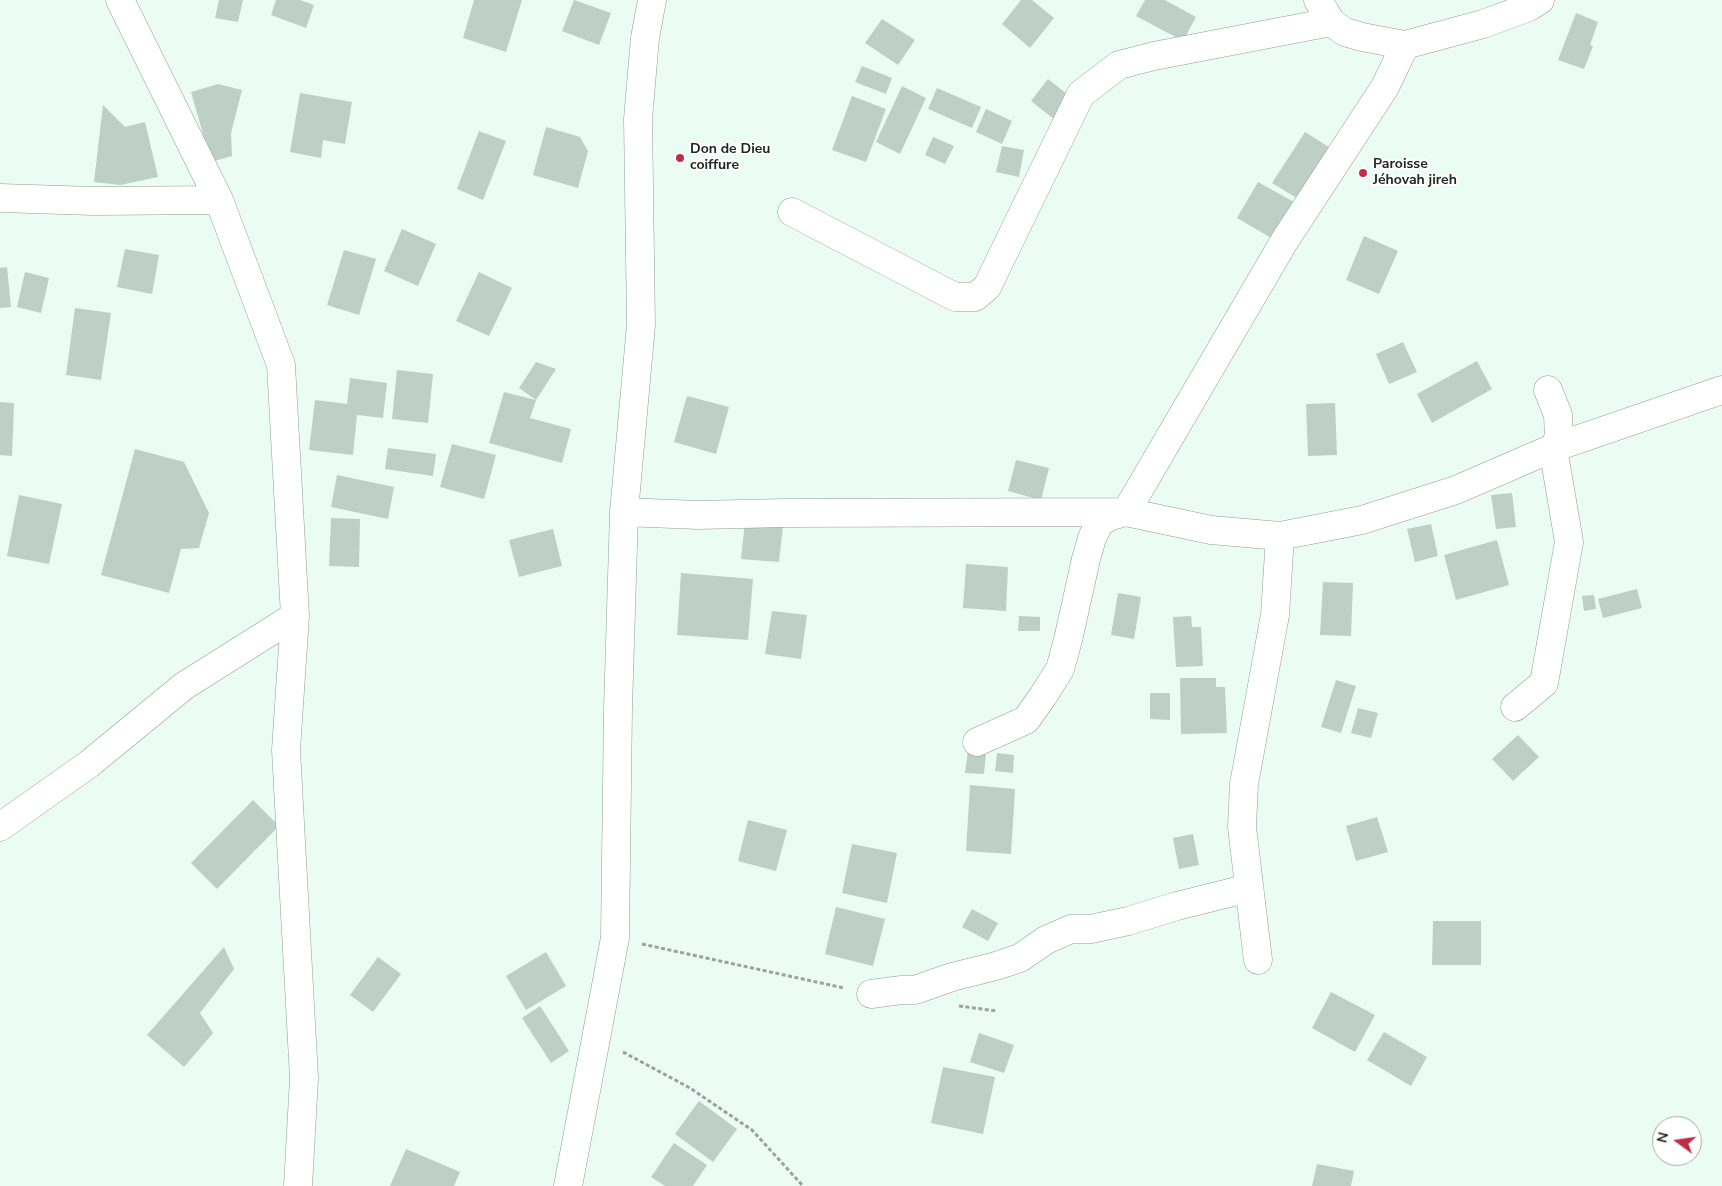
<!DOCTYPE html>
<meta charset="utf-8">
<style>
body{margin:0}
#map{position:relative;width:1722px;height:1186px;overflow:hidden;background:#eafcf3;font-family:"Nunito Sans",sans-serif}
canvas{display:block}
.north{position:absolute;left:1652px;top:1116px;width:50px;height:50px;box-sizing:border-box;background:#fff;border:1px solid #a6a9a7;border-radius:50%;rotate:284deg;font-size:14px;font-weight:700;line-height:20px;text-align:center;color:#212724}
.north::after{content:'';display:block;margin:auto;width:18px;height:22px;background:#bf2e49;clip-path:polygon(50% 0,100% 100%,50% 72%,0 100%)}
</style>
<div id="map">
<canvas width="1722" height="1186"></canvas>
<div class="north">N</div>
</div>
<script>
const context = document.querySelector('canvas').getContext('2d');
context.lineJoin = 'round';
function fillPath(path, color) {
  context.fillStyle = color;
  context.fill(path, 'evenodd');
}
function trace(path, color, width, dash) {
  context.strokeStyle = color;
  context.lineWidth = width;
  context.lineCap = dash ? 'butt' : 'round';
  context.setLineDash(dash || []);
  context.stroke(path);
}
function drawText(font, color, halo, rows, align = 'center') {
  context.font = font + ' "Nunito Sans",sans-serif';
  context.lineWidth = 4;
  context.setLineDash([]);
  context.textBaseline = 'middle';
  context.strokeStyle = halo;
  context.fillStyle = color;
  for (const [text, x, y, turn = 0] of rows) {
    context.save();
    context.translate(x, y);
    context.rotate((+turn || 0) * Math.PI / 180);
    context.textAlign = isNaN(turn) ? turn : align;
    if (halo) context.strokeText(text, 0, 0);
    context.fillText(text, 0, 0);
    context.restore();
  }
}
const building = new Path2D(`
 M 219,0 L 243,0 L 238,22 L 215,18 Z
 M 276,0 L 300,0 L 314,5 L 306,28 L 271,15 Z
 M 474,0 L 522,0 L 506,52 L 463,38 Z
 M 574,0 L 611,13 L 599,45 L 562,31 Z
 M 1021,0 L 1032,0 L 1054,18 L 1030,48 L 1002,24 Z
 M 1145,0 L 1165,0 L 1196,17 L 1183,41 L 1136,16 Z
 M 1576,13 L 1598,22 L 1590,45 L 1593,46 L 1584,69 L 1558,60 Z
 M 882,19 L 915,40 L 898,65 L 865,43 Z
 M 862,66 L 892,78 L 886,94 L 855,82 Z
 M 1048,79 L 1072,98 L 1055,120 L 1031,101 Z
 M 218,84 L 242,90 L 231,133 L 232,156 L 211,162 L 191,92 Z
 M 902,86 L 926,98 L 900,154 L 876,142 Z
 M 937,88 L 981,107 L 972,128 L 928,109 Z
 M 300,93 L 352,102 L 345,144 L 323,140 L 321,158 L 290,152 Z
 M 852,96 L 886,109 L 866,162 L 832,150 Z
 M 103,105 L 125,127 L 145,122 L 158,177 L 120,185 L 94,182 Z
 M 986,109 L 1012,121 L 1002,144 L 976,132 Z
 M 546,127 L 580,137 L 588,151 L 578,188 L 533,175 Z
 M 479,131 L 506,141 L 483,200 L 457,189 Z
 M 1305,132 L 1332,149 L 1300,200 L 1272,183 Z
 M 933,137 L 954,146 L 945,164 L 925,155 Z
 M 1002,146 L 1024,150 L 1019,177 L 996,172 Z
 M 1258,182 L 1294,202 L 1273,239 L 1237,218 Z
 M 402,229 L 436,244 L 418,286 L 384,271 Z
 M 1364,236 L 1398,251 L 1379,294 L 1346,280 Z
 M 125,249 L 159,255 L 152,294 L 117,287 Z
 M 344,250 L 376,259 L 359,315 L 327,305 Z
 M 7,267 L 11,307 L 0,308 L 0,268 Z
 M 25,272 L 49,278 L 41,313 L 17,307 Z
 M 479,272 L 512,288 L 489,336 L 456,321 Z
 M 75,308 L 111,313 L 101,380 L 66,375 Z
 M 1403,342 L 1417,372 L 1389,384 L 1376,354 Z
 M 1477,361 L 1492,389 L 1432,423 L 1417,394 Z
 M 536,362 L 556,369 L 536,400 L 519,388 Z
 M 397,370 L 433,374 L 428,423 L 392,419 Z
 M 350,378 L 387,383 L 383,418 L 357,415 L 353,455 L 309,450 L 315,400 L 347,404 Z
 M 504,392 L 536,400 L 530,418 L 571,429 L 562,463 L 489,443 Z
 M 687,396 L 729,407 L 716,454 L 674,442 Z
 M 0,402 L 14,403 L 12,456 L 0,455 Z
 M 1335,403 L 1337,455 L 1308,456 L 1306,404 Z
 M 452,444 L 496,455 L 484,499 L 440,487 Z
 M 388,448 L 436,454 L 433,476 L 385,469 Z
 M 135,449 L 184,462 L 209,513 L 199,548 L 181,549 L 169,593 L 101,575 Z
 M 1016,460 L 1049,468 L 1041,500 L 1008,491 Z
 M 337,475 L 394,487 L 388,519 L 331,507 Z
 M 1512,493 L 1516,527 L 1496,529 L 1491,495 Z
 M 19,495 L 62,504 L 49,564 L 7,556 Z
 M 331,518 L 360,519 L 359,567 L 329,566 Z
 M 745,522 L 783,525 L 779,562 L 741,559 Z
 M 1431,524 L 1438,556 L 1415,562 L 1407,529 Z
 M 553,529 L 562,566 L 519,577 L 509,540 Z
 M 1497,540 L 1509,585 L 1456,600 L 1444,555 Z
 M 966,564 L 1008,567 L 1006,611 L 963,608 Z
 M 681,573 L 753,579 L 748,640 L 677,635 Z
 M 1323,582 L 1353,583 L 1351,636 L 1320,635 Z
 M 1637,589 L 1642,608 L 1603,618 L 1598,599 Z
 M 1118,593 L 1141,597 L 1134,639 L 1111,635 Z
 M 1594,595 L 1596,609 L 1584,611 L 1582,596 Z
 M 772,611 L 807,615 L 801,659 L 765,654 Z
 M 1019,616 L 1040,617 L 1040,631 L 1018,631 Z
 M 1191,616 L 1192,627 L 1201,627 L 1203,666 L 1176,667 L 1173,617 Z
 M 1180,678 L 1216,678 L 1216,687 L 1225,687 L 1227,733 L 1181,734 Z
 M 1336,680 L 1356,686 L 1341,733 L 1321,727 Z
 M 1150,693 L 1170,693 L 1170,720 L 1150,719 Z
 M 1358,708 L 1378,713 L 1371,738 L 1351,733 Z
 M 1518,735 L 1539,757 L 1513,781 L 1492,759 Z
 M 968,751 L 986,753 L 984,774 L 965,773 Z
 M 997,753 L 1014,755 L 1013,773 L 995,771 Z
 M 970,785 L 1015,789 L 1011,854 L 966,851 Z
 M 253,800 L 279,826 L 217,889 L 191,863 Z
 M 1377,817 L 1388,852 L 1356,861 L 1346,826 Z
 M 748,820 L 787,830 L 776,871 L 738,861 Z
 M 1193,834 L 1199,865 L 1179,869 L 1173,838 Z
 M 852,844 L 897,853 L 887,903 L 842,893 Z
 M 836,907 L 885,919 L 873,966 L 825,954 Z
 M 972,909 L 998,923 L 988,941 L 962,927 Z
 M 1433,921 L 1481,921 L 1481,965 L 1432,965 Z
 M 224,947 L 234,969 L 200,1013 L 213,1033 L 184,1067 L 147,1035 Z
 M 546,952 L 566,986 L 526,1010 L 506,976 Z
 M 378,957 L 401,974 L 373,1012 L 350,995 Z
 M 1331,992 L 1375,1015 L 1355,1052 L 1312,1028 Z
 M 540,1006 L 569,1051 L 551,1063 L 522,1018 Z
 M 1384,1032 L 1427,1057 L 1411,1086 L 1367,1060 Z
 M 979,1033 L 1014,1045 L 1004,1073 L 970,1062 Z
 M 943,1067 L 995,1077 L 983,1134 L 931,1123 Z
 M 699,1101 L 737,1129 L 713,1162 L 675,1134 Z
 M 674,1143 L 707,1165 L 693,1186 L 665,1186 L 651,1177 Z
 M 406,1149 L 460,1172 L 454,1186 L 390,1186 Z
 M 1317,1164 L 1354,1171 L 1351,1186 L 1312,1186 Z`);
const path = new Path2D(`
 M 642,944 L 844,988
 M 959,1006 L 997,1011
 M 623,1052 L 690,1088 L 752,1130 L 803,1186`);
const minor = new Path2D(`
 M 120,0 L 219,200 L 281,365 L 295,616 L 286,750 L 304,1078 L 298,1186
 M 1318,0 L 1331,22 L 1345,32 L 1362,37 L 1405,45 L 1483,24 L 1529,7 L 1540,0
 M 0,198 L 94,201 L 219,200
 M 792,212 L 955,297 L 975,297 L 987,287 L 1081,94 L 1119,65 L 1154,56 L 1331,22
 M 624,512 L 698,515 L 785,513 L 1126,512 L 1211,530 L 1280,536 L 1362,520 L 1456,490 L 1553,448 L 1722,390
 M 1515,707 L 1544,683 L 1569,542 L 1553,448 L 1559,438 L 1558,415 L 1548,390
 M 977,742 L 1026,720 L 1043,696 L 1060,669 L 1068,640 L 1086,559 L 1092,538 L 1100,522 L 1111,516 L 1126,512 L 1285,240 L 1385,87 L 1405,45
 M 0,827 L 89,764 L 184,686 L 295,616
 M 1258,960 L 1242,827 L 1244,784 L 1275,615 L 1280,536
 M 871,994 L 902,990 L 915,990 L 952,977 L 996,966 L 1020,958 L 1046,940 L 1071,929 L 1091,929 L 1128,921 L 1177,906 L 1249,888
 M 568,1186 L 615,938 L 618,709 L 624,512 L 641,325 L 638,119 L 645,38 L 652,0`);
const markers = [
 [680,158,5,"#bf2e49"],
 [1363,173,5,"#bf2e49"]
];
const poiNames = [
 ["Don de Dieu",690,150],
 ["coiffure",690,166],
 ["Paroisse",1373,165],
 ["Jéhovah jireh",1373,181]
];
fillPath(building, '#becfc7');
trace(minor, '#8d9e96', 29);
trace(path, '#97a49e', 3, [4, 2.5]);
trace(minor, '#fff', 28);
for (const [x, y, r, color] of markers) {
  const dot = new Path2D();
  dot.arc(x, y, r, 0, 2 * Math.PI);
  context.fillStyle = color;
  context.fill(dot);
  trace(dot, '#fff', 2);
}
drawText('bold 14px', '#212724', '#fff', poiNames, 'left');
</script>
